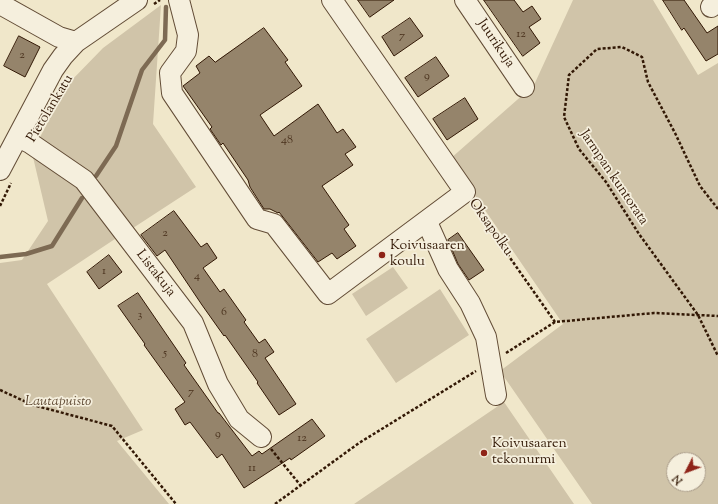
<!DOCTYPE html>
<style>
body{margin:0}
#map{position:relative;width:718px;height:504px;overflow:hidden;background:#f0e7ca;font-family:"Sorts Mill Goudy",serif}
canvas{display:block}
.north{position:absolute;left:666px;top:452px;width:40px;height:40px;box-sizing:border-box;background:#f5efdd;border:1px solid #a79987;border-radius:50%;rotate:228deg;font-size:11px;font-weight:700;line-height:16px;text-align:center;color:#321805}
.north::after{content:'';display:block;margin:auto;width:14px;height:18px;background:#8f2418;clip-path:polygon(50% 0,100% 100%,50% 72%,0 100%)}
</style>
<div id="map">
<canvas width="718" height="504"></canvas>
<div class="north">N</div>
</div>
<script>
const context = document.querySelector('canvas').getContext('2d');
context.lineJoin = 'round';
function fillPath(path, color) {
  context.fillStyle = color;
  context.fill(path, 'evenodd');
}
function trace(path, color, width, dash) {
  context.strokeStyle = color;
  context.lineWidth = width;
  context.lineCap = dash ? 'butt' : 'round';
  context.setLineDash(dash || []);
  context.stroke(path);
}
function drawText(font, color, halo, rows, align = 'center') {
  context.font = font + ' "Sorts Mill Goudy",serif';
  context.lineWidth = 3.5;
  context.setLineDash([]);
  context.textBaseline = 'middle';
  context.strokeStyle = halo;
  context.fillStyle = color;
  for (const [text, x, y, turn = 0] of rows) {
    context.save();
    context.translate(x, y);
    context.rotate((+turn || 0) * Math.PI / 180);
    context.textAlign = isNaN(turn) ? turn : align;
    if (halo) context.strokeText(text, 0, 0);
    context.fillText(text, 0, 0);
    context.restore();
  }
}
const green = new Path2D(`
 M 573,0 L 653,0 L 698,75 L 718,63 L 718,504 L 592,504 L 500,371 L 563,324 L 450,159 L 534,85 ZM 674,460 L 698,460 L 698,484 L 674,484 Z
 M 161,5 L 153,124 L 196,187 L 133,228 L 91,172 L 38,141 L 68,84 L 103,48 Z
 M 33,157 L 79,185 L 118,237 L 47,284 L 143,430 L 117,441 L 169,504 L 0,504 L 0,263 L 22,260 L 48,221 Z
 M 393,267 L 408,288 L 366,316 L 352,294 Z
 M 440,289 L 469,335 L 396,383 L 366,339 Z
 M 504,402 L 574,504 L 354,504 Z`);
const stream = new Path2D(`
 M 96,176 L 116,146 L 142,70 L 165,40 L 166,7
 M 0,257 L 26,254 L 52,246 L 82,198`);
const building = new Path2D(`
 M 358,0 L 394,0 L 370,17 Z
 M 484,0 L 514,0 L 523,12 L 532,6 L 541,19 L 529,27 L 540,43 L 523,56 Z
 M 663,0 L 684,0 L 707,33 L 718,26 L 718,54 L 706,61 L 684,28 L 682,30 Z
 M 410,18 L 423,36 L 394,56 L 382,37 Z
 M 264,28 L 288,60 L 285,62 L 302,86 L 260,115 L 274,136 L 318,104 L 337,133 L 343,129 L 356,147 L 345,154 L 353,165 L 322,186 L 349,225 L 344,229 L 356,246 L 337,259 L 332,253 L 318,262 L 279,212 L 278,213 L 270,209 L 264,209 L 250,187 L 248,180 L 223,143 L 221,145 L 210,129 L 212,127 L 183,86 L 200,73 L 196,66 L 209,56 L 215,62 Z
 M 19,36 L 40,47 L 25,77 L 4,66 Z
 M 436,57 L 449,76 L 418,97 L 405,78 Z
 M 465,98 L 478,119 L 447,140 L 433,119 Z
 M 174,211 L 201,247 L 207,243 L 217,258 L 203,268 L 220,292 L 224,289 L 246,320 L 244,322 L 259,343 L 265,339 L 274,352 L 265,358 L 296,404 L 279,415 L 257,383 L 258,382 L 225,335 L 224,336 L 202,305 L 165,250 L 157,256 L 141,235 Z
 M 458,233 L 484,270 L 469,280 L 458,264 L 448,240 Z
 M 109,255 L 122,272 L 99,289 L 87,272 Z
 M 138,293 L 186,363 L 184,365 L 218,413 L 219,413 L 252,456 L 259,451 L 262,454 L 312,419 L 325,436 L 291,460 L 290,458 L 244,488 L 222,454 L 217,458 L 190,422 L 185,425 L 175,409 L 185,402 L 144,345 L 145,344 L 118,306 Z`);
const path = new Path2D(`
 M 154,4 L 160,0
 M 473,205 L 555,322
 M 0,206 L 11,183
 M 718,209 L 700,186 L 675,133 L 648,82 L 642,57 L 622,47 L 597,49 L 569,75 L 564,117 L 579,149 L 606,182 L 639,234 L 698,315 L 718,356
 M 506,353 L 555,322 L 654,313 L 718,316
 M 0,390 L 33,405 L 112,426 L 176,504
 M 271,449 L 301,486
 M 275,504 L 359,443 L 476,371`);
const minor = new Path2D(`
 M 179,0 L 188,35 L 186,51 L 170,73 L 172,93 L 257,219 L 274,224 L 328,294 L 465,192 L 332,0
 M 465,0 L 524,87
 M 0,4 L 59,37 L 76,42
 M 711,7 L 718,2
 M 18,137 L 30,143 L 84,180 L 193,323 L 218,384 L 239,419 L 261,437
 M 0,170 L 53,70 L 63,56 L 76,42 L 137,0
 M 427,222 L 448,269 L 470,303 L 486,337 L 496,395`);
const markers = [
 [382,255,4,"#8f2418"],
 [484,453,4,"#8f2418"]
];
const numberNames = [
 ["12",521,35],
 ["7",402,37],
 ["2",22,56],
 ["9",427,77],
 ["48",287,141],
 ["2",165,234],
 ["1",104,272],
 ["4",197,277],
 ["6",224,313],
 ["3",140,316],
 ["5",165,354],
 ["8",255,355],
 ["7",191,393],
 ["9",218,435],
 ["12",302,439],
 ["11",252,469]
];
const streetNames = [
 ["Juurikuja",495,44,56],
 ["Pietolankatu",51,109,-59],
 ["Jarmpan kuntorata",613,178,56],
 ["Oksapolku",490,228,55],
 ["Listakuja",155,274,52]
];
const poiNames = [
 ["Koivusaaren",390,247],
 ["koulu",390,263],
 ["Koivusaaren",492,445],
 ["tekonurmi",492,461]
];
const parkNames = [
 ["Lautapuisto",58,403]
];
fillPath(green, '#d0c4a9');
trace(stream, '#7d6a53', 4.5);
fillPath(building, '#95846b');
trace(building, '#321805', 1);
trace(minor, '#624c36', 22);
trace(path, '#321805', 2.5, [3, 2]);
trace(minor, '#f5efdd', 20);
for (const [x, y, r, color] of markers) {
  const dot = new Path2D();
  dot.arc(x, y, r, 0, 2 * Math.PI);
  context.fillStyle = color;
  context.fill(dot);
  trace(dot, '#f5efdd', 1.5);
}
drawText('12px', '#4b331e', null, numberNames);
drawText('14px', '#321805', '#f5efdd', streetNames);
drawText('14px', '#321805', '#f5efdd', poiNames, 'left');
drawText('italic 14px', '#614c36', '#f5efdd', parkNames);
</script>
